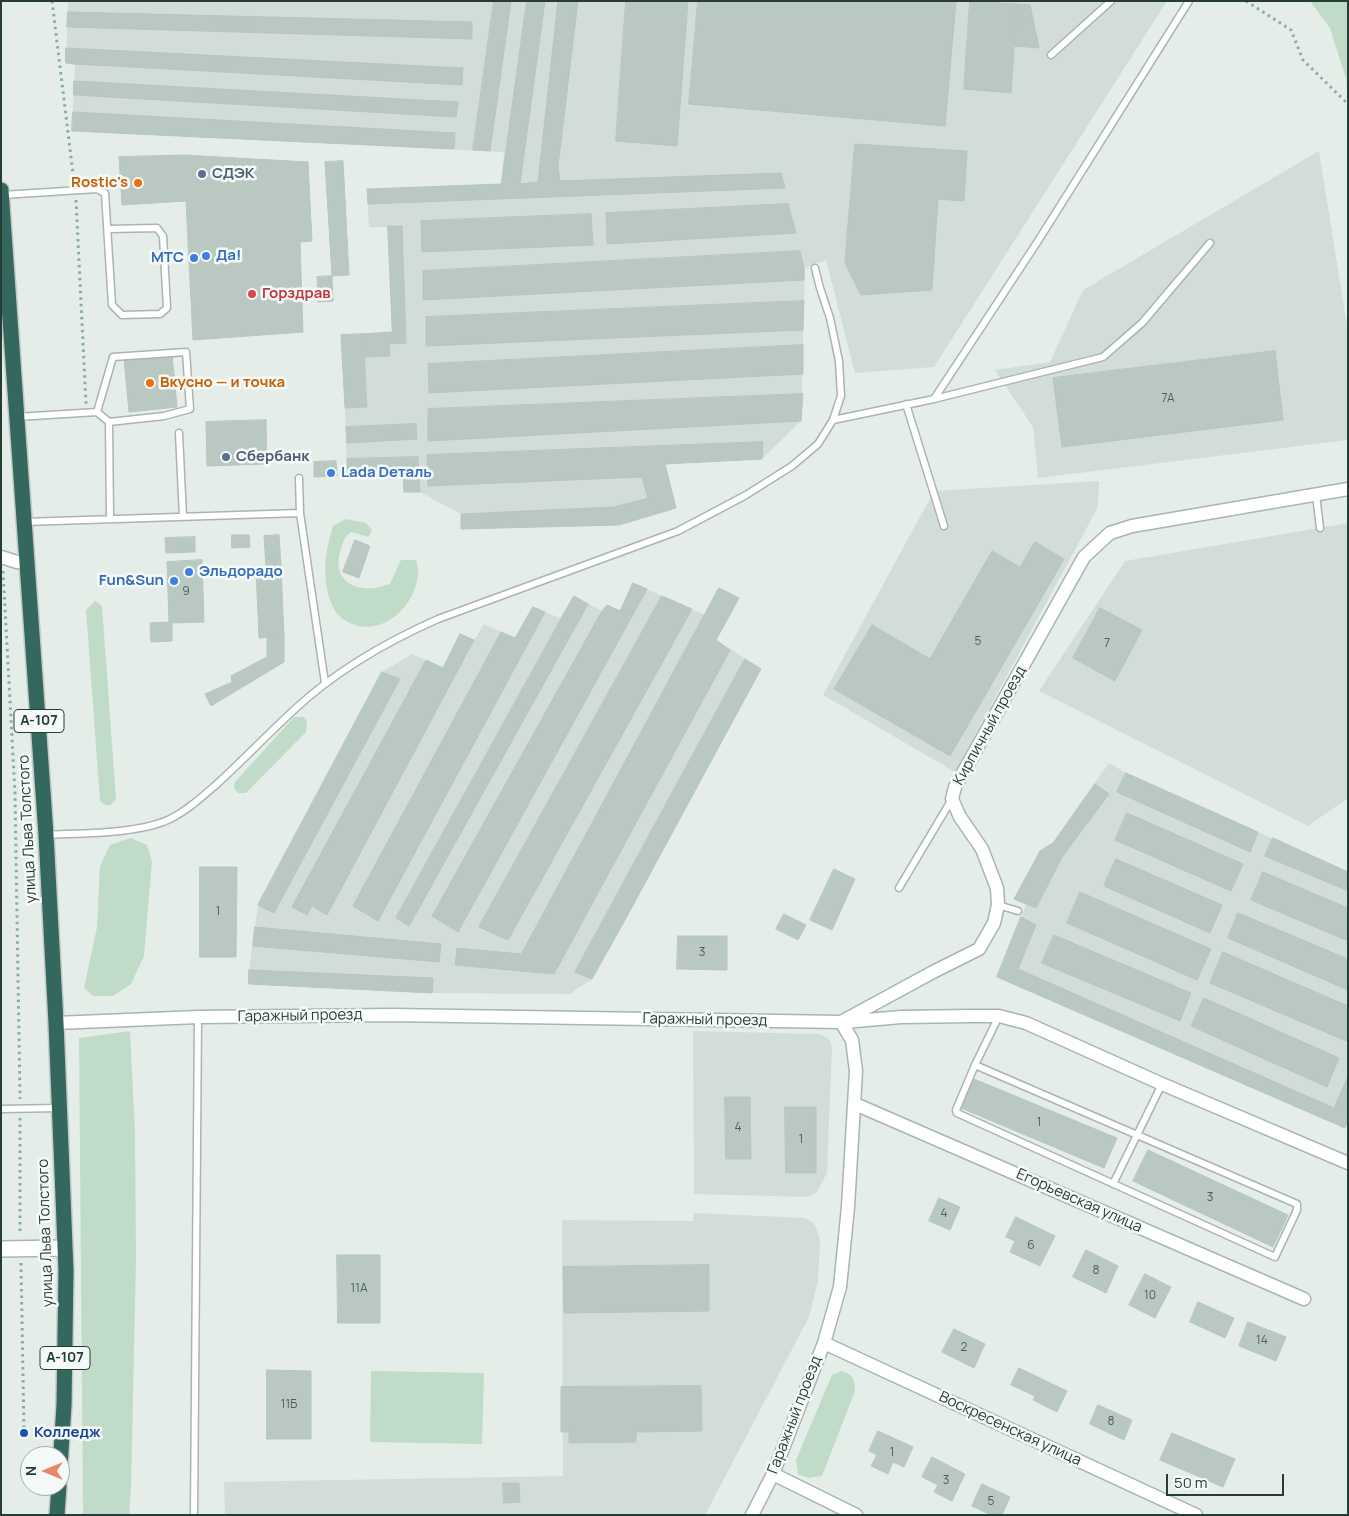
<!DOCTYPE html>
<meta charset="utf-8">
<style>
body{margin:0}
#map{position:relative;width:1349px;height:1516px;overflow:hidden;background:#e5ede9;font-family:Manrope,sans-serif}
canvas{display:block}
.frame{position:absolute;inset:0;border:2px solid #263d37;pointer-events:none}
.north{position:absolute;left:20px;top:1446px;width:50px;height:50px;box-sizing:border-box;background:#f5faf8;border:1px solid #a2aeab;border-radius:50%;rotate:270deg;font-size:14px;font-weight:700;line-height:20px;text-align:center;color:#263d37}
.north::after{content:'';display:block;margin:auto;width:18px;height:22px;background:#e6896a;clip-path:polygon(50% 0,100% 100%,50% 72%,0 100%)}
.scale{position:absolute;left:1166px;top:1474px;width:118px;height:22px;box-sizing:border-box;border:2px solid #263d37;border-top:0;padding-left:6px;font-size:15px;line-height:18px;white-space:nowrap;color:#263d37;-webkit-text-stroke:4px #f5faf8;paint-order:stroke}
</style>
<div id="map">
<canvas width="1349" height="1516"></canvas>
<div class="frame"></div>
<div class="north">N</div>
<div class="scale">50 m</div>
</div>
<script>
const context = document.querySelector('canvas').getContext('2d');
context.lineJoin = 'round';
function fillPath(path, color) {
  context.fillStyle = color;
  context.fill(path, 'evenodd');
}
function trace(path, color, width, dash) {
  context.strokeStyle = color;
  context.lineWidth = width;
  context.lineCap = dash ? 'butt' : 'round';
  context.setLineDash(dash || []);
  context.stroke(path);
}
function drawText(font, color, halo, rows, align = 'center') {
  context.font = font + ' Manrope,sans-serif';
  context.lineWidth = 5;
  context.setLineDash([]);
  context.textBaseline = 'middle';
  context.strokeStyle = halo;
  context.fillStyle = color;
  for (const [text, x, y, turn = 0] of rows) {
    context.save();
    context.translate(x, y);
    context.rotate((+turn || 0) * Math.PI / 180);
    context.textAlign = isNaN(turn) ? turn : align;
    if (halo) context.strokeText(text, 0, 0);
    context.fillText(text, 0, 0);
    context.restore();
  }
}
const built = new Path2D(`
 M 68,1 L 1167,1 L 934,367 L 855,373 L 826,260 L 805,268 L 801,421 L 762,459 L 665,464 L 676,508 L 619,525 L 461,529 L 461,514 L 420,492 L 404,492 L 402,473 L 347,475 L 345,408 L 367,407 L 363,334 L 392,331 L 388,227 L 369,227 L 367,189 L 501,184 L 504,152 L 72,131 L 75,65 L 66,63 Z
 M 1319,151 L 1348,332 L 1348,440 L 1038,478 L 1033,427 L 995,370 L 1050,362 L 1083,290 Z
 M 1099,481 L 1098,507 L 955,772 L 823,695 L 934,491 Z
 M 1348,523 L 1348,798 L 1308,826 L 1039,691 L 1125,561 Z
 M 633,583 L 705,615 L 719,588 L 739,598 L 716,640 L 761,669 L 592,979 L 570,994 L 432,993 L 249,984 L 249,970 L 258,905 L 382,672 L 412,654 L 442,668 L 460,634 L 474,640 L 484,624 L 515,638 L 533,607 L 560,618 L 574,596 L 602,611 L 607,605 L 620,610 Z
 M 1109,763 L 1126,773 L 1348,872 L 1348,1121 L 1345,1128 L 997,977 L 1026,905 L 1014,899 L 1040,851 L 1053,843 Z
 M 693,1031 L 818,1034 L 824,1036 L 830,1040 L 832,1048 L 827,1173 L 817,1192 L 807,1197 L 694,1194 Z
 M 694,1213 L 805,1218 L 813,1223 L 817,1230 L 820,1241 L 818,1281 L 809,1317 L 705,1515 L 225,1515 L 224,1482 L 563,1476 L 562,1220 L 693,1221 Z`);
const green = new Path2D(`
 M 1310,1 L 1348,1 L 1348,85 L 1330,28 Z
 M 346,519 L 366,523 L 372,530 L 369,537 L 351,532 C 343,538 343,543 340,552 C 333,577 350,591 375,588 C 380,587 385,585 390,584 L 401,560 L 416,560 C 417,565 419,570 418,575 C 414,613 371,645 338,615 C 335,612 334,608 332,605 C 321,579 325,552 333,526 Z
 M 95,601 L 102,606 L 116,799 L 110,806 L 103,804 L 100,801 L 86,610 Z
 M 294,717 L 304,717 L 307,722 L 306,732 L 246,793 L 238,793 L 234,788 L 235,782 Z
 M 131,838 L 147,845 L 152,862 L 144,956 L 131,984 L 113,996 L 93,996 L 84,988 L 97,927 L 100,866 L 110,845 Z
 M 130,1031 L 135,1133 L 136,1259 L 131,1490 L 129,1515 L 83,1515 L 79,1038 Z
 M 371,1371 L 484,1373 L 482,1444 L 370,1442 Z
 M 841,1371 C 853,1374 855,1379 855,1391 L 822,1476 L 808,1478 L 798,1474 L 796,1460 L 832,1375 Z`);
const building = new Path2D(`
 M 494,1 L 511,1 L 490,151 L 473,150 Z
 M 527,1 L 545,1 L 520,184 L 538,182 L 558,1 L 578,1 L 558,166 L 560,181 L 781,173 L 785,188 L 368,204 L 367,189 L 501,184 Z
 M 626,1 L 688,1 L 677,146 L 616,141 Z
 M 698,1 L 956,1 L 945,126 L 689,104 Z
 M 970,1 L 1017,4 L 1011,93 L 964,89 Z
 M 1017,4 L 1030,5 L 1039,48 L 1014,46 Z
 M 68,12 L 472,22 L 472,39 L 67,27 Z
 M 66,48 L 463,68 L 462,85 L 75,64 L 66,63 Z
 M 74,81 L 458,102 L 456,117 L 74,95 Z
 M 73,112 L 455,133 L 454,149 L 72,131 Z
 M 855,144 L 967,151 L 964,201 L 938,199 L 932,290 L 861,295 L 845,263 Z
 M 184,155 L 308,162 L 312,241 L 300,242 L 303,332 L 193,340 L 186,201 L 122,205 L 119,157 Z
 M 343,161 L 349,275 L 332,276 L 325,162 Z
 M 788,204 L 796,233 L 607,244 L 606,213 Z
 M 591,214 L 593,245 L 422,252 L 421,221 Z
 M 388,226 L 402,226 L 406,343 L 389,344 L 390,356 L 364,357 L 363,334 L 392,332 Z
 M 800,251 L 804,268 L 804,280 L 423,300 L 423,271 Z
 M 332,276 L 333,301 L 318,302 L 317,277 Z
 M 804,301 L 803,330 L 426,346 L 426,317 Z
 M 363,334 L 367,407 L 345,408 L 341,335 Z
 M 803,345 L 803,374 L 429,393 L 428,364 Z
 M 1275,351 L 1283,420 L 1062,447 L 1053,378 Z
 M 172,354 L 177,407 L 129,412 L 124,359 Z
 M 803,394 L 801,421 L 428,441 L 428,409 Z
 M 266,420 L 267,464 L 207,466 L 206,422 Z
 M 416,424 L 417,439 L 347,443 L 346,427 Z
 M 763,442 L 762,459 L 665,464 L 676,508 L 619,525 L 461,529 L 461,514 L 614,507 L 648,498 L 642,477 L 428,486 L 427,455 Z
 M 418,457 L 420,492 L 404,492 L 403,473 L 347,475 L 347,459 Z
 M 336,461 L 337,476 L 314,477 L 314,462 Z
 M 232,535 L 249,535 L 250,547 L 232,548 Z
 M 279,535 L 281,567 L 266,568 L 264,536 Z
 M 195,537 L 195,552 L 166,553 L 165,538 Z
 M 355,540 L 370,546 L 359,578 L 343,572 Z
 M 1035,542 L 1064,559 L 950,756 L 834,689 L 872,625 L 930,659 L 992,551 L 1020,567 Z
 M 202,560 L 204,622 L 172,623 L 172,641 L 151,642 L 150,623 L 169,622 L 167,562 Z
 M 281,567 L 284,636 L 259,638 L 256,569 Z
 M 633,583 L 647,589 L 458,932 L 432,916 L 602,611 L 607,605 L 620,611 Z
 M 719,588 L 739,598 L 716,640 L 730,650 L 554,974 L 455,965 L 457,948 L 521,954 Z
 M 574,596 L 588,604 L 409,926 L 396,918 Z
 M 662,596 L 692,609 L 508,940 L 479,927 Z
 M 533,607 L 545,612 L 378,921 L 353,906 L 501,632 L 515,638 Z
 M 1100,608 L 1142,630 L 1115,681 L 1073,658 Z
 M 460,634 L 474,640 L 327,915 L 312,906 L 307,915 L 292,907 L 426,660 L 443,668 Z
 M 284,636 L 284,662 L 211,706 L 205,694 L 232,682 L 231,676 L 267,657 L 267,637 Z
 M 745,659 L 761,669 L 625,920 L 592,979 L 575,972 Z
 M 382,672 L 400,679 L 274,913 L 258,905 Z
 M 1126,773 L 1258,832 L 1250,852 L 1117,792 Z
 M 1095,784 L 1109,794 L 1062,857 L 1036,908 L 1014,899 L 1040,851 L 1053,843 Z
 M 1127,813 L 1243,864 L 1231,891 L 1115,840 Z
 M 1273,838 L 1348,872 L 1348,891 L 1265,856 Z
 M 1116,859 L 1222,905 L 1210,933 L 1104,886 Z
 M 200,867 L 237,867 L 236,957 L 200,957 Z
 M 834,869 L 855,879 L 832,930 L 810,920 Z
 M 1263,872 L 1348,908 L 1348,941 L 1251,900 Z
 M 1080,892 L 1211,949 L 1197,980 L 1067,923 Z
 M 1238,913 L 1348,959 L 1348,990 L 1228,938 Z
 M 784,914 L 806,925 L 798,940 L 776,929 Z
 M 1021,917 L 1036,925 L 1018,969 L 1334,1108 L 1348,1076 L 1348,1121 L 1345,1128 L 997,977 Z
 M 255,927 L 441,944 L 439,962 L 253,946 Z
 M 1054,935 L 1191,993 L 1180,1021 L 1042,963 Z
 M 678,936 L 727,936 L 727,970 L 677,969 Z
 M 1223,952 L 1348,1006 L 1348,1037 L 1346,1041 L 1210,983 Z
 M 249,970 L 433,978 L 432,993 L 249,984 Z
 M 1204,998 L 1339,1058 L 1327,1087 L 1191,1026 Z
 M 974,1079 L 1117,1138 L 1104,1168 L 961,1108 Z
 M 725,1097 L 750,1097 L 751,1159 L 726,1159 Z
 M 785,1107 L 816,1107 L 816,1173 L 786,1173 Z
 M 1148,1150 L 1288,1215 L 1273,1247 L 1133,1181 Z
 M 939,1198 L 960,1207 L 950,1230 L 929,1221 Z
 M 1016,1217 L 1055,1236 L 1040,1266 L 1010,1252 L 1015,1241 L 1006,1237 Z
 M 1086,1250 L 1118,1266 L 1106,1293 L 1073,1277 Z
 M 337,1255 L 380,1255 L 380,1323 L 338,1323 Z
 M 709,1265 L 709,1311 L 564,1313 L 563,1267 Z
 M 1145,1274 L 1171,1287 L 1155,1318 L 1129,1305 Z
 M 1198,1302 L 1234,1318 L 1225,1338 L 1190,1322 Z
 M 1248,1322 L 1286,1337 L 1276,1361 L 1239,1346 Z
 M 954,1329 L 985,1344 L 974,1368 L 942,1352 Z
 M 1019,1368 L 1067,1391 L 1057,1412 L 1033,1400 L 1035,1396 L 1011,1385 Z
 M 267,1370 L 311,1371 L 311,1439 L 267,1439 Z
 M 701,1386 L 702,1431 L 636,1432 L 636,1442 L 569,1443 L 569,1432 L 561,1432 L 561,1387 Z
 M 1098,1405 L 1132,1420 L 1124,1440 L 1090,1424 Z
 M 878,1431 L 913,1447 L 904,1467 L 893,1462 L 888,1474 L 871,1466 L 877,1455 L 869,1451 Z
 M 1172,1433 L 1235,1459 L 1223,1487 L 1160,1460 Z
 M 932,1457 L 965,1474 L 952,1501 L 934,1492 L 938,1485 L 922,1477 Z
 M 503,1483 L 519,1483 L 520,1502 L 504,1503 Z
 M 982,1484 L 1010,1497 L 1002,1515 L 991,1515 L 972,1506 Z`);
const path = new Path2D(`
 M 52,1 L 74,182
 M 1246,1 L 1291,30 L 1303,60 L 1348,104
 M 76,200 L 86,404
 M 3,571 L 15,793 L 20,1099
 M 20,1118 L 20,1234
 M 21,1263 L 24,1433`);
const lane = new Path2D(`
 M 1051,55 L 1111,1
 M 2,195 L 97,189 L 105,193 L 112,305 L 122,315 L 160,314 L 167,308 L 163,236 L 157,228 L 108,229
 M 934,399 L 1103,357 L 1142,323 L 1210,243
 M 906,404 L 944,526
 M 97,412 L 113,357 L 186,352 L 190,409 L 164,416 L 109,422
 M 17,417 L 97,412 L 109,422 L 110,519
 M 833,420 L 934,399 L 1038,241 L 1189,1
 M 179,433 L 183,517
 M 299,478 L 300,513 L 325,683
 M 1316,495 L 1320,528
 M 24,522 L 300,513
 M 46,835 C 81,833 139,834 170,819 C 188,810 203,796 218,783 C 244,759 269,733 295,709 C 337,670 386,642 438,619 L 678,531 L 746,495 L 792,466 L 818,444 L 833,420 L 841,396 L 839,361 L 830,318 L 820,288 L 815,268
 M 899,888 L 952,799
 M 998,905 L 1018,911
 M 975,1065 L 956,1110 L 957,1113 L 1275,1257 L 1297,1210 L 1297,1204 L 975,1065 L 999,1016
 M 1,1109 L 59,1108
 M 1113,1184 L 1162,1084
 M 194,1515 L 198,1017`);
const street = new Path2D(`
 M 1,557 L 17,562 L 28,561
 M 841,1022 L 933,972 L 979,949 L 994,923 L 998,905 L 997,888 L 982,849 L 960,817 L 952,799 L 955,787 L 1084,557 L 1110,533 L 1132,526 L 1348,489
 M 845,1022 L 901,1017 L 971,1016 L 999,1016 L 1026,1023 L 1162,1084 L 1348,1163
 M 56,1023 L 198,1017 L 392,1015 L 841,1022 L 852,1040 L 856,1071 L 848,1207 L 840,1287 L 824,1343 L 773,1474 L 752,1515
 M 855,1104 L 1304,1299
 M 824,1343 L 1196,1515
 M 773,1474 L 856,1515`);
const secondary = new Path2D(`
 M 1,1249 L 65,1248`);
const highway = new Path2D(`
 M 1,190 L 46,835 L 56,1023 L 66,1271 L 64,1405 L 60,1467
 M 57,1515 L 59,1486`);
const markers = [
 [202,174,5,"#5c6f8a"],
 [138,183,5,"#e8710a"],
 [206,256,5,"#3f7fe0"],
 [194,258,5,"#3f7fe0"],
 [252,294,5,"#e0444e"],
 [150,383,5,"#e8710a"],
 [226,457,5,"#5c6f8a"],
 [331,473,5,"#3f7fe0"],
 [189,572,5,"#3f7fe0"],
 [174,581,5,"#3f7fe0"],
 [24,1433,5,"#1a4fb4"]
];
const numberNames = [
 ["7А",1168,399],
 ["9",186,592],
 ["5",978,642],
 ["7",1107,644],
 ["1",218,912],
 ["3",702,953],
 ["1",1039,1123],
 ["4",738,1128],
 ["1",801,1140],
 ["3",1210,1198],
 ["4",944,1214],
 ["6",1031,1246],
 ["8",1096,1271],
 ["11А",359,1289],
 ["10",1150,1296],
 ["14",1262,1341],
 ["2",964,1348],
 ["11Б",289,1405],
 ["8",1111,1422],
 ["1",892,1453],
 ["3",946,1481],
 ["5",991,1502]
];
const shields = [
 [39,721,50],
 [65,1358,50]
];
const shieldNames = [
 ["А-107",39,721],
 ["А-107",65,1358]
];
const serviceNames = [
 ["СДЭК",212,174],
 ["Сбербанк",236,457]
];
const foodNames = [
 ["Rostic's",128,183],
 ["Вкусно — и точка",160,383,"left"]
];
const shopNames = [
 ["Да!",216,256],
 ["МТС",184,258,"right"],
 ["Lada Dеталь",341,473],
 ["Эльдорадо",199,572],
 ["Fun&Sun",164,581,"right"]
];
const healthNames = [
 ["Горздрав",262,294]
];
const streetNames = [
 ["Кирпичный проезд",990,726,-61],
 ["улица Льва Толстого",28,829,-93],
 ["Гаражный проезд",300,1016,-1],
 ["Гаражный проезд",705,1020,1],
 ["Егорьевская улица",1079,1201,24],
 ["улица Льва Толстого",46,1233,-92],
 ["Гаражный проезд",795,1415,-69],
 ["Воскресенская улица",1010,1429,25]
];
const transitNames = [
 ["Колледж",34,1433]
];
fillPath(built, '#d3ddd8');
fillPath(green, '#c0dcc8');
fillPath(building, '#bac8c2');
trace(building, '#b8c6c0', 1);
trace(lane, '#a8b5b0', 9);
trace(street, '#a8b5b0', 15);
trace(secondary, '#a4b8b1', 18);
trace(highway, '#c2c9c7', 18);
trace(path, '#88aea2', 3, [2.5, 4]);
trace(lane, '#fff', 6);
trace(street, '#fff', 12);
trace(secondary, '#fff', 15);
trace(highway, '#34675d', 15);
for (const [x, y, r, color] of markers) {
  const dot = new Path2D();
  dot.arc(x, y, r, 0, 2 * Math.PI);
  context.fillStyle = color;
  context.fill(dot);
  trace(dot, '#f5faf8', 2);
}
drawText('12px', '#4b605a', null, numberNames);
for (const [x, y, w] of shields) {
  const box = new Path2D();
  box.roundRect(x - w / 2, y - 11.5, w, 23, 4);
  context.fillStyle = '#f5faf8';
  context.fill(box);
  trace(box, '#263d37', 1);
}
drawText('bold 14px', '#263d37', null, shieldNames);
drawText('bold 15px', '#4e5e75', '#f5faf8', serviceNames, 'left');
drawText('bold 15px', '#c56008', '#f5faf8', foodNames, 'right');
drawText('bold 15px', '#366cbe', '#f5faf8', shopNames, 'left');
drawText('bold 15px', '#be3a42', '#f5faf8', healthNames, 'left');
drawText('15px', '#263d37', '#f5faf8', streetNames);
drawText('bold 15px', '#164399', '#f5faf8', transitNames, 'left');
</script>
